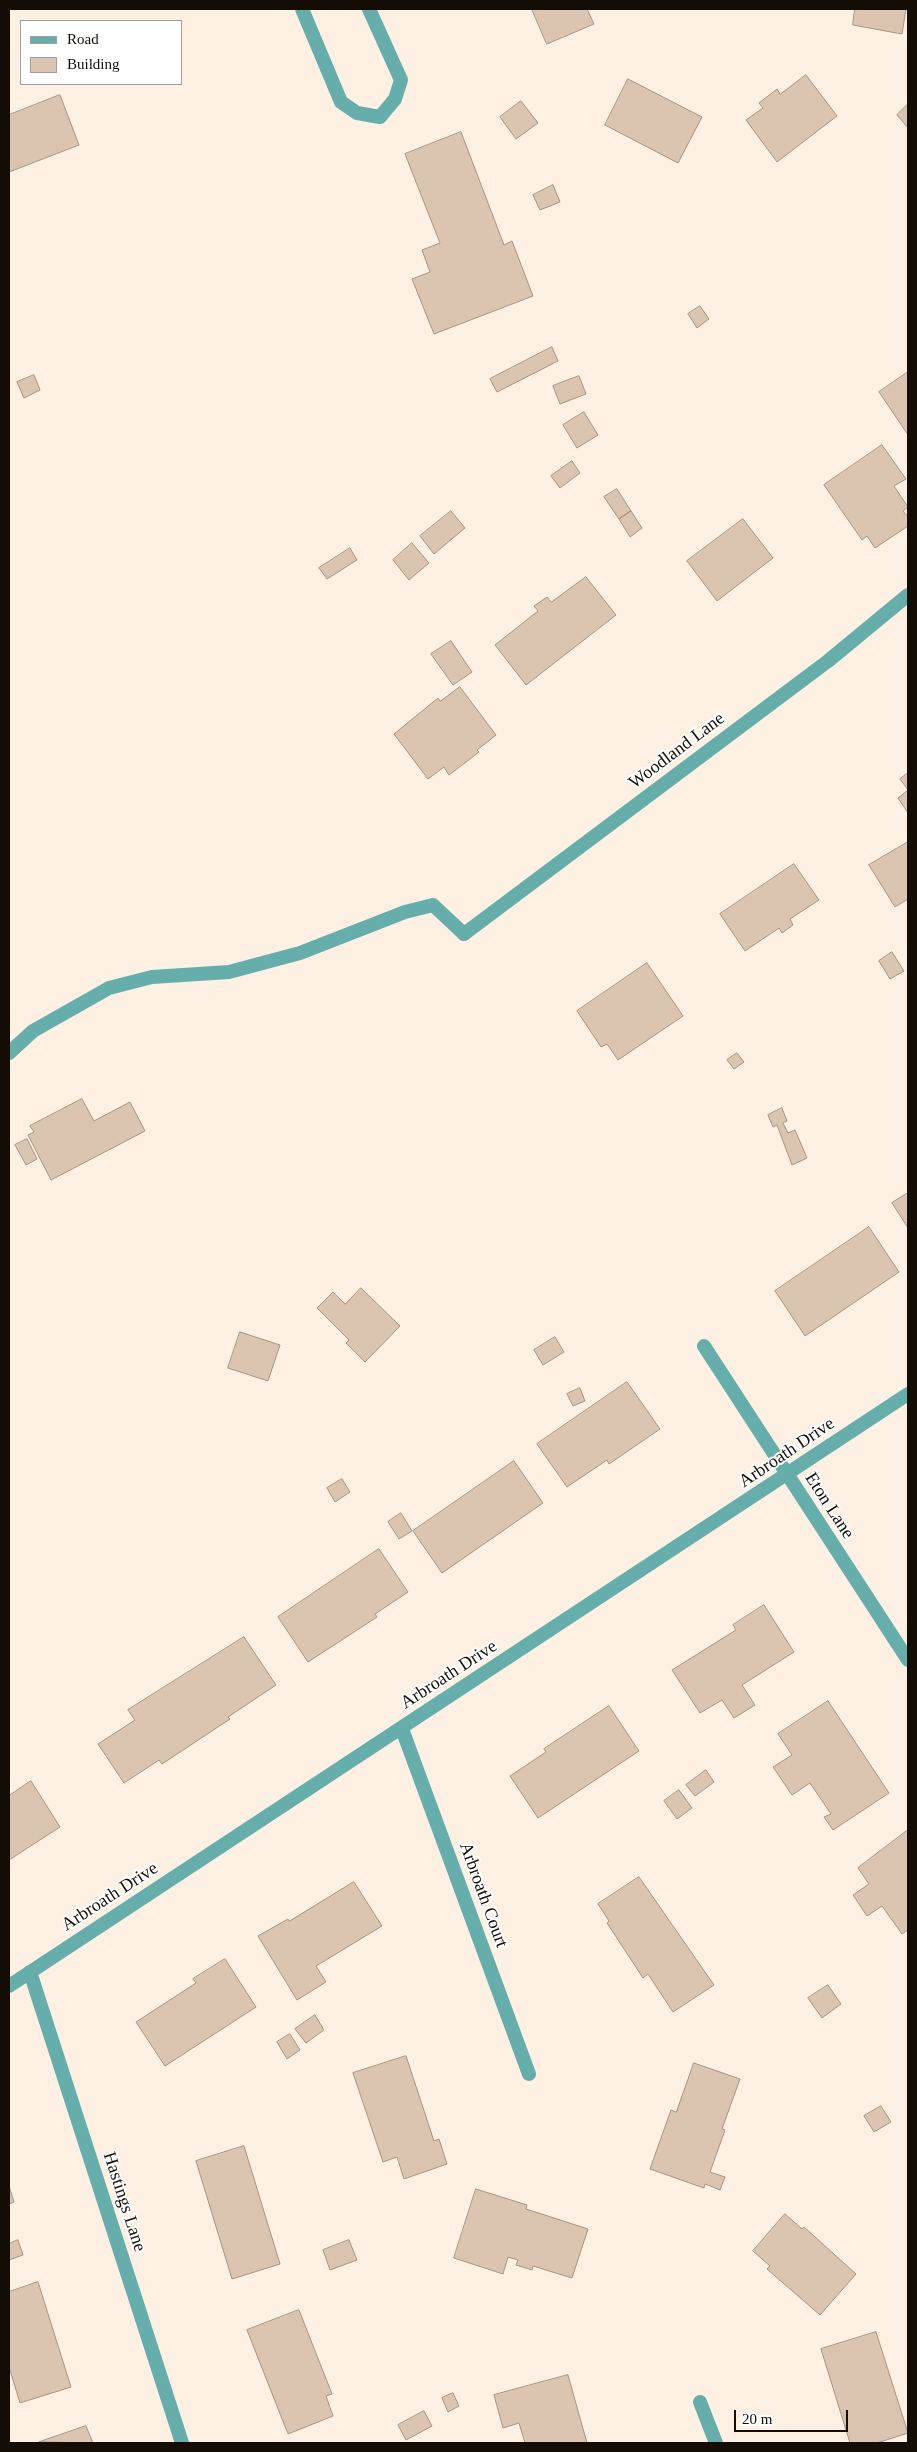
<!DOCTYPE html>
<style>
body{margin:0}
#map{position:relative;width:917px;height:2452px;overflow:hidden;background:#fef0e3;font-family:"Times New Roman",serif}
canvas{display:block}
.frame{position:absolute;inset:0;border:10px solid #140d06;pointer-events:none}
.legend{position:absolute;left:20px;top:20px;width:162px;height:65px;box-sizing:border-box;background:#fff;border:1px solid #a19e9b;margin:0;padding:6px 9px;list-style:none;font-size:15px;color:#140d06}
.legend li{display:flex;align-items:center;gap:10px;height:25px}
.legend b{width:25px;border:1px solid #a19e9b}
.scale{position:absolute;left:734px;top:2410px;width:114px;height:22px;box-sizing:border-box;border:2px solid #140d06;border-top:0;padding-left:6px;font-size:15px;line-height:18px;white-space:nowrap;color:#140d06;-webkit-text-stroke:4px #fff;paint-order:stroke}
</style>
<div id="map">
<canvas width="917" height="2452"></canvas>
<div class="frame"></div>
<ul class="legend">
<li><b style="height:6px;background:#65aeac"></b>Road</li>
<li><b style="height:14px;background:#dbc4b0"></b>Building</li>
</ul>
<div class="scale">20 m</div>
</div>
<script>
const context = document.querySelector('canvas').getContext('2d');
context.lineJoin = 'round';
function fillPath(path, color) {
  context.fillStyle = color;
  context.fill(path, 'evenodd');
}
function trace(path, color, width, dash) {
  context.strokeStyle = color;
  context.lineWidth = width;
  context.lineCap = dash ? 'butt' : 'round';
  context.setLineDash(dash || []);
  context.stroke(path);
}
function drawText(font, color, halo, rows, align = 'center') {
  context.font = font + ' "Times New Roman",serif';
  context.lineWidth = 4;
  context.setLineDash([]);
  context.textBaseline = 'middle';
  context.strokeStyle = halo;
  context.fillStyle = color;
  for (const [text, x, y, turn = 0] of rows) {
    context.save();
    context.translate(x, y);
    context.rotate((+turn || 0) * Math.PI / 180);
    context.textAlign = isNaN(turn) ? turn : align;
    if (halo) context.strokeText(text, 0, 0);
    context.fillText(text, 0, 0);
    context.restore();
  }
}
const building = new Path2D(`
 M 532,9 L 587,9 L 594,24 L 547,44 Z
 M 855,9 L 906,9 L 902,34 L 853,25 Z
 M 806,75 L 837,116 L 777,162 L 746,120 L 763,108 L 759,103 L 777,89 L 780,94 Z
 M 628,79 L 702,117 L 678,163 L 605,125 Z
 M 60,95 L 79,145 L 9,172 L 9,115 Z
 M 521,101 L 538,123 L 516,139 L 500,117 Z
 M 908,104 L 908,128 L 897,115 Z
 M 461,132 L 504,245 L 512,241 L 533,296 L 434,334 L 412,279 L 430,272 L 422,250 L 440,243 L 405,154 Z
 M 553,185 L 560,202 L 540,210 L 533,195 Z
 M 700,306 L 709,319 L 697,328 L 688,314 Z
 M 552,347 L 558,361 L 497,392 L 490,379 Z
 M 908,372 L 908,435 L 879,392 Z
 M 34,375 L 40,390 L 24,398 L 17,382 Z
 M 579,376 L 586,394 L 560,404 L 553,386 Z
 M 584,412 L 598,435 L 577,448 L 563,425 Z
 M 882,445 L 906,479 L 894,486 L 908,507 L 903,511 L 908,517 L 908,526 L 875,548 L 867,536 L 862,540 L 824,485 Z
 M 572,461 L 580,473 L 560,488 L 551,476 Z
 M 617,489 L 631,511 L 619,519 L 604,497 Z
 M 451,511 L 465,528 L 434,554 L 420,536 Z
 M 631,511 L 642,528 L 630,537 L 619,519 Z
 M 743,519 L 773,558 L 717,601 L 687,561 Z
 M 412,543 L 429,563 L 409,580 L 393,560 Z
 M 350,548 L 357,560 L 327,579 L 319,568 Z
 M 586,577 L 616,615 L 526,685 L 495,645 L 538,611 L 534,606 L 547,597 L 551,602 Z
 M 451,641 L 472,672 L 453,685 L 431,654 Z
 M 460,687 L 496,735 L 477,750 L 479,752 L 449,775 L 444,767 L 428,779 L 394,734 L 438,698 L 440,701 Z
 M 908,773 L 908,813 L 898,798 L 908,790 L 900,779 Z
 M 908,842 L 908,899 L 895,907 L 869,865 Z
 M 794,864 L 819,900 L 790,919 L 793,925 L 782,933 L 779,928 L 745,951 L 720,914 Z
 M 892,952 L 904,971 L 890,979 L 879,961 Z
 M 647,963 L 683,1016 L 618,1060 L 607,1044 L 601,1047 L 577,1011 Z
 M 737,1053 L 744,1062 L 734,1069 L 727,1060 Z
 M 82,1099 L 94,1121 L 130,1102 L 145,1131 L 51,1180 L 28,1135 L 34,1132 L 30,1126 Z
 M 782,1108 L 787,1121 L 783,1123 L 788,1133 L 795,1130 L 807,1158 L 792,1165 L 777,1125 L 773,1127 L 768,1115 Z
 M 27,1139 L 37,1159 L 26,1165 L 15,1145 Z
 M 908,1193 L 908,1228 L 892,1203 Z
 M 869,1227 L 899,1272 L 805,1336 L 775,1291 Z
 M 361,1288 L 400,1326 L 365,1362 L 346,1343 L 349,1340 L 317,1308 L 333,1292 L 345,1304 Z
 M 240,1332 L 280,1345 L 268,1381 L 228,1368 Z
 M 555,1337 L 564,1352 L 543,1365 L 534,1350 Z
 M 627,1382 L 660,1429 L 609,1464 L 607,1460 L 567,1487 L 537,1444 Z
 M 580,1388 L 585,1401 L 573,1406 L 567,1394 Z
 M 514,1461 L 543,1503 L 442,1573 L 413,1531 Z
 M 342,1479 L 350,1492 L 335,1502 L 327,1488 Z
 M 401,1513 L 412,1531 L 399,1539 L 388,1522 Z
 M 379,1549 L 408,1592 L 375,1614 L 377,1617 L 308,1662 L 278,1617 Z
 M 764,1605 L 794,1652 L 742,1685 L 755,1705 L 734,1718 L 722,1700 L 700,1713 L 672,1670 L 736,1630 L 733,1625 Z
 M 244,1637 L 276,1685 L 228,1717 L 230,1719 L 162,1764 L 159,1760 L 124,1783 L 98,1744 L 135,1720 L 128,1710 Z
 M 828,1701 L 889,1793 L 833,1830 L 824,1817 L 831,1814 L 810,1783 L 792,1795 L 773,1767 L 792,1755 L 778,1734 Z
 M 609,1706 L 639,1751 L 538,1818 L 510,1776 L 546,1752 L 544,1749 Z
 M 706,1770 L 714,1782 L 695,1796 L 686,1785 Z
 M 31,1781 L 60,1827 L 9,1860 L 9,1796 Z
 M 679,1790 L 692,1808 L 677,1819 L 664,1801 Z
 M 908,1830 L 908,1930 L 902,1934 L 882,1906 L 867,1916 L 853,1895 L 869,1884 L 858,1868 Z
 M 639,1877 L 714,1985 L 673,2012 L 648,1974 L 643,1978 L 607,1923 L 609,1921 L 598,1904 Z
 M 354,1882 L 382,1926 L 316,1966 L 326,1982 L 297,2000 L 258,1936 L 288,1919 L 289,1921 Z
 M 225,1959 L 256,2007 L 165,2066 L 136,2022 L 196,1983 L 193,1979 Z
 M 828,1985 L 841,2004 L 822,2018 L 808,1998 Z
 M 315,2015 L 324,2030 L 306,2043 L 295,2029 Z
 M 290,2034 L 300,2050 L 287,2059 L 277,2042 Z
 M 406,2056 L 434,2141 L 439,2139 L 447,2164 L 404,2179 L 397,2157 L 383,2162 L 353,2073 Z
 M 694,2063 L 740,2079 L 722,2129 L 725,2130 L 710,2172 L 725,2177 L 720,2190 L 705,2184 L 704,2188 L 650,2169 L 671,2110 L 676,2112 Z
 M 881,2106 L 891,2122 L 874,2132 L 864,2116 Z
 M 244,2146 L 280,2264 L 232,2279 L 196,2161 Z
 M 9,2186 L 14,2202 L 9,2204 Z
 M 476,2189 L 527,2205 L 526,2209 L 588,2229 L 572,2278 L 533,2266 L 532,2270 L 516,2265 L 518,2260 L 508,2257 L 503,2274 L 454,2258 Z
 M 785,2214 L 802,2229 L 804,2227 L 856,2274 L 820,2315 L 767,2269 L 770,2266 L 753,2251 Z
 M 18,2240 L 23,2255 L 9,2260 L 9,2244 Z
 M 349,2240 L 357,2260 L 330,2270 L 323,2250 Z
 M 38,2282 L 71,2387 L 20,2403 L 9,2367 L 9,2292 Z
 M 299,2310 L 332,2394 L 326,2396 L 333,2416 L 288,2434 L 247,2330 Z
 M 876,2332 L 908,2433 L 877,2443 L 850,2443 L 821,2349 Z
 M 568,2375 L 587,2443 L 525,2443 L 519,2423 L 503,2428 L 494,2395 Z
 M 453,2393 L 459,2406 L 448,2412 L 442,2398 Z
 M 424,2411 L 432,2426 L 406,2440 L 398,2425 Z
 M 86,2426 L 93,2443 L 39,2442 Z`);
const service = new Path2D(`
 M 302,9 L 341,102 L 357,113 L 380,117 L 395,99 L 401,80 L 369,9
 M 9,1053 L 33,1031 L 109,988 L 152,977 L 229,972 L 300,953 L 405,912 L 433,905 L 464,934`);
const minor = new Path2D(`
 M 464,934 L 828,661 L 908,595
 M 704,1346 L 908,1660
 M 402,1729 L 529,2074
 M 30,1972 L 182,2443
 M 9,1986 L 908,1394
 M 700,2402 L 716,2443`);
const streetNames = [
 ["Woodland Lane",677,751,-37],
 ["Arbroath Drive",787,1453,-34],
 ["Eton Lane",829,1506,57],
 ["Arbroath Drive",449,1675,-33],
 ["Arbroath Court",483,1895,70],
 ["Arbroath Drive",110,1897,-33],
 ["Hastings Lane",124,2202,72]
];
fillPath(building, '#dbc4b0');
trace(building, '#a8937f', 1);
trace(service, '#65aeac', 14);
trace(minor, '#65aeac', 14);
drawText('18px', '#140d06', '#fff', streetNames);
</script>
